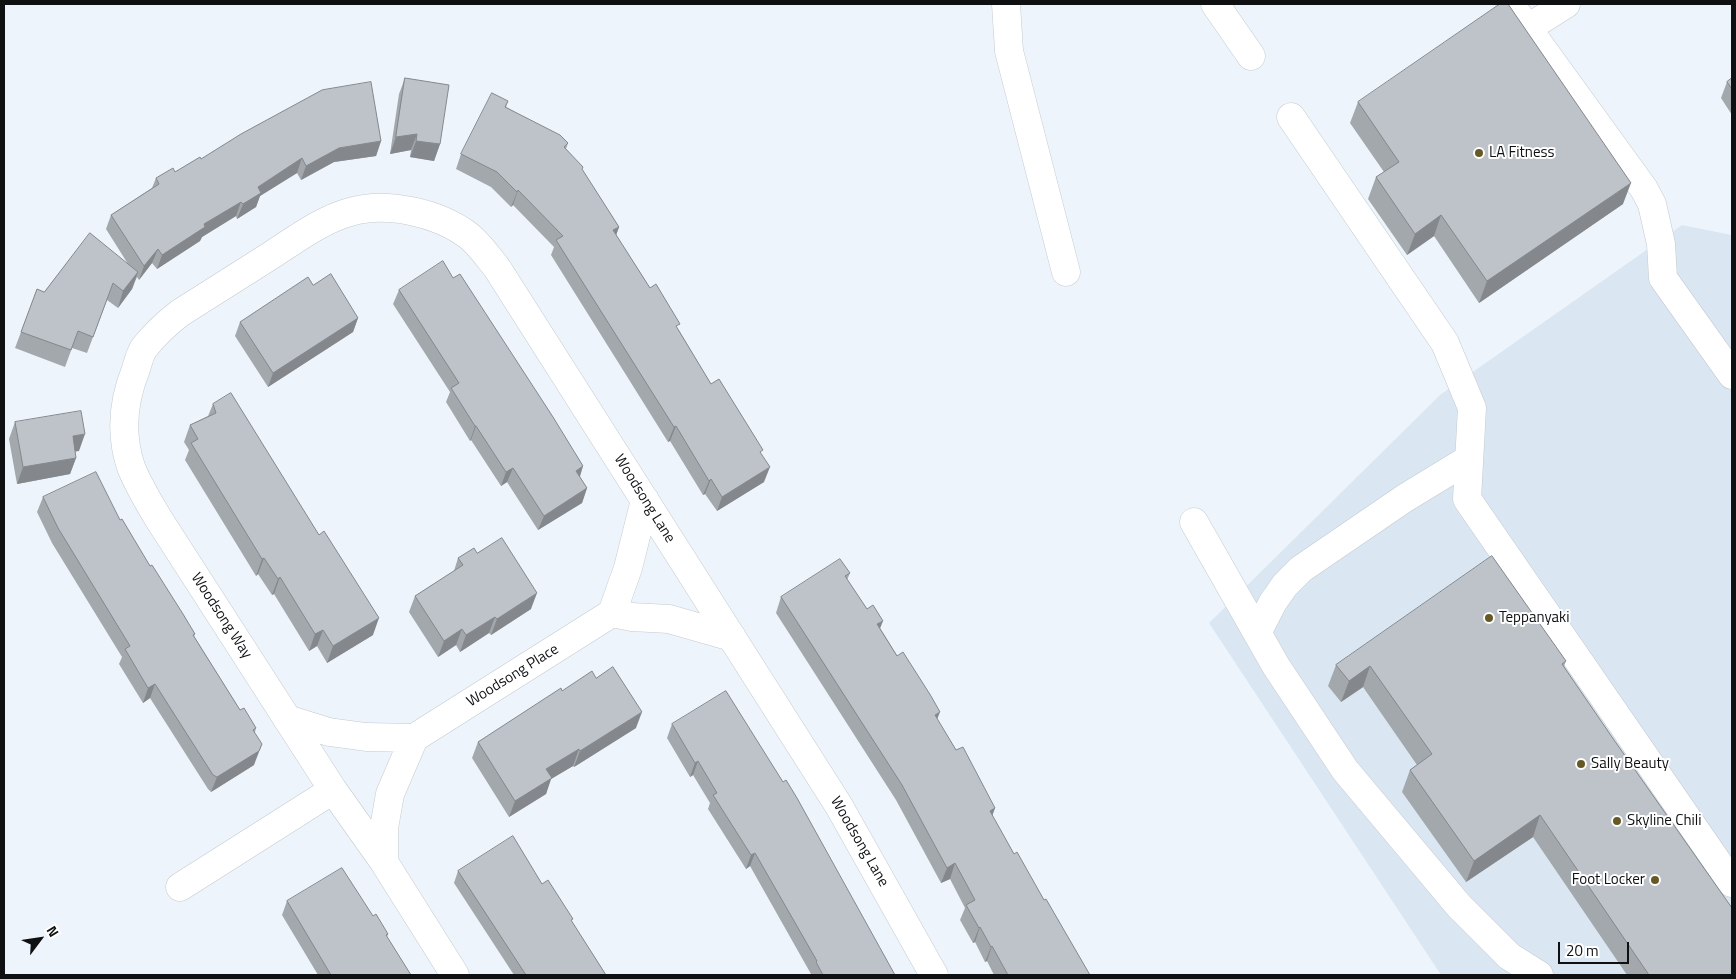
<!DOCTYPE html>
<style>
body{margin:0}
#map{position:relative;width:1736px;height:979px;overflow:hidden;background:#eef4fb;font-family:"Titillium Web",sans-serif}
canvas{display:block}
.frame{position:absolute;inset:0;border:5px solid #0e1012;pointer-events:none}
.north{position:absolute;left:15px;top:914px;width:50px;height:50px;-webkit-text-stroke:4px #fff;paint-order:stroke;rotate:59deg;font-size:14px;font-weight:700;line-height:20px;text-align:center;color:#0e1012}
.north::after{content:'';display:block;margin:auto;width:18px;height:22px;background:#0e1012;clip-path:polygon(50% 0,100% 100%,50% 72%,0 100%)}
.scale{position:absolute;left:1558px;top:942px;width:71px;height:22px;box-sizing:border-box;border:2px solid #0e1012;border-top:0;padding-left:6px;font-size:15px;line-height:18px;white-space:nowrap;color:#0e1012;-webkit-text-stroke:4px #fff;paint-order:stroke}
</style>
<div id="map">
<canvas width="1736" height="979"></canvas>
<div class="frame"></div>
<div class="north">N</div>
<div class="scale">20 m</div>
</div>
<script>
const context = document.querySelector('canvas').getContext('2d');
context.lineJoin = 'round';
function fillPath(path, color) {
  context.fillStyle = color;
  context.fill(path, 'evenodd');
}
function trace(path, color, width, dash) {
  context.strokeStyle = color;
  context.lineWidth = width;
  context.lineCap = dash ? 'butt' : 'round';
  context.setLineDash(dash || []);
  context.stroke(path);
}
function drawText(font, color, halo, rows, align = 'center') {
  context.font = font + ' "Titillium Web",sans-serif';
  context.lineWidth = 4;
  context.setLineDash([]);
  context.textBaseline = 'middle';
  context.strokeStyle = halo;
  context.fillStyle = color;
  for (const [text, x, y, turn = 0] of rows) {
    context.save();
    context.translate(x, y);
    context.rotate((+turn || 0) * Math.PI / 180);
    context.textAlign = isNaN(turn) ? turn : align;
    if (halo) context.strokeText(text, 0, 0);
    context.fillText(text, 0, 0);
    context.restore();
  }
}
const built = new Path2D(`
 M 1682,225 L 1732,235 L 1732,975 L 1441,975 L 1209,623 L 1440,395 Z`);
const minor = new Path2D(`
 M 1006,4 L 1009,51 L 1066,272
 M 1215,4 L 1251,56
 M 1510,4 L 1644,189 L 1652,204 L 1661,244 L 1663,278 L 1732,375
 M 1528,28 L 1566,4
 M 1291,117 L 1445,343 L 1472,408 L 1467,499 L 1732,883
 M 1194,522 L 1276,666 L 1345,770 L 1459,906 L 1509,956 L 1539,975
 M 612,613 L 632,617 L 669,619 L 732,637
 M 612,613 L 628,568 L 645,500
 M 1257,633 L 1273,602 L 1285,585 L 1301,569 L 1405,498 L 1469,459
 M 287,719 L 329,732 L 366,737 L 414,738
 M 414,738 L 612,613
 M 384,862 L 384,828 L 390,794 L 414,738
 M 180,887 L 333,790
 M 455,975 L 384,862 L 333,790 L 158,518 C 148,501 138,485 131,467 C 120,434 123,401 136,369 C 138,362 140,354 144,348 C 155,334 167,323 180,313 C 210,294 240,275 270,256 C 295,240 321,220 350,212 C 387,201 439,213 469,236 C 480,245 488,257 497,268 L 839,806 L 934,975`);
const wall = new Path2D(`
 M 405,78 L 440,144 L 434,161 L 410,157 L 411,150 L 390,154 L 399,94 Z
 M 1732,78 L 1732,115 L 1721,98 L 1727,82 Z
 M 508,101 L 506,107 L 568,143 L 566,149 L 582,170 L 619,227 L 616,235 L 650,288 L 678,329 L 711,384 L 761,454 L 764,482 L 717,511 L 705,494 L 703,495 L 670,441 L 668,442 L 551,255 L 554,247 L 513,205 L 511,207 L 491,187 L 456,169 L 461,154 Z
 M 1358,102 L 1623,204 L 1479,303 L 1434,236 L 1407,255 L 1368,199 L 1376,177 L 1384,172 L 1350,123 Z
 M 381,141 L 376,156 L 334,162 L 301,180 L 297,173 L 260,196 L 256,207 L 237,219 L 236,216 L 202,237 L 200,241 L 157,269 L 152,263 L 139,280 L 137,277 L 132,289 L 118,308 L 107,300 L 87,353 L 72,348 L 65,367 L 15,348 L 37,289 L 44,292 L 128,264 L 106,229 L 111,215 L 152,188 L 156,178 L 175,172 L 201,159 Z
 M 453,278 L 583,466 L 580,477 L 587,488 L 582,503 L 538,530 L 507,482 L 501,486 L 471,440 L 470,441 L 446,402 L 450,392 L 393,304 L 399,290 Z
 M 313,285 L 358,318 L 353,332 L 268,387 L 235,336 L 240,322 Z
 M 213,404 L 373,635 L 327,663 L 317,646 L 309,651 L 274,594 L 272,595 L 258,574 L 256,576 L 185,460 L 189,450 L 184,442 L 190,425 L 208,416 Z
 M 15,422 L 79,451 L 75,451 L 76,458 L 70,474 L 17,484 L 9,439 Z
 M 43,497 L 120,520 L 195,634 L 194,636 L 240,710 L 256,728 L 255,732 L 254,765 L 211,792 L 208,789 L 150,698 L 143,703 L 119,664 L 122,657 L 52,543 L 37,512 Z
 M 477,553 L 531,609 L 491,635 L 489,633 L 460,652 L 456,645 L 438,657 L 409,612 L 415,596 L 454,571 L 458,558 Z
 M 850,573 L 847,580 L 880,628 L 956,750 L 995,808 L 992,816 L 1014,854 L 1044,900 L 1090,975 L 994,975 L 987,961 L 985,962 L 975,942 L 973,943 L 960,920 L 965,908 L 950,879 L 941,883 L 896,800 L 776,613 L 781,597 Z
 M 1566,661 L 1564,666 L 1732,975 L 1627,975 L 1533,837 L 1466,882 L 1402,792 L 1410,770 L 1417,765 L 1363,687 L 1341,702 L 1328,686 L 1336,665 Z
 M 596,678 L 636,728 L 574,767 L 573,766 L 551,779 L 546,794 L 509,817 L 472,758 L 478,742 L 562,691 Z
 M 672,724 L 895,975 L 811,975 L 811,974 L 750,866 L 746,869 L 708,809 L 710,803 L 693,775 L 690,777 L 667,738 Z
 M 458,871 L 542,884 L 572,922 L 606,975 L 514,975 L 454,883 Z
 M 287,901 L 373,916 L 388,934 L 387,937 L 411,975 L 318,975 L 282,915 Z`);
const shadedWall = new Path2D(`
 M 417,134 L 411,150 L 390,154 L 396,137 Z
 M 381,141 L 376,156 L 334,162 L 301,180 L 306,166 L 339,148 Z
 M 416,141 L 440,144 L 434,161 L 410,157 Z
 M 302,158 L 297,173 L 260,196 L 256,207 L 237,219 L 243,204 L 258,187 Z
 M 1631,183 L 1623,204 L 1479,303 L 1487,281 Z
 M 518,190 L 513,205 L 511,207 L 517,192 Z
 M 241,202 L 236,216 L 202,237 L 200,241 L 157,269 L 162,255 L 204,224 Z
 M 1441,215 L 1434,236 L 1407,255 L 1415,234 Z
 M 619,227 L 614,241 L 613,230 Z
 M 158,249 L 152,263 L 139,280 L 144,266 Z
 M 138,272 L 132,289 L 118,308 L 123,291 Z
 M 358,318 L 353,332 L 268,387 L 273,373 Z
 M 475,426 L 476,426 L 471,440 L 470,441 Z
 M 676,426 L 670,441 L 668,442 L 674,427 Z
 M 85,434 L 79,451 L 67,453 L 73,436 Z
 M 76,458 L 70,474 L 17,484 L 23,467 Z
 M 583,466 L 578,481 L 576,471 Z
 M 770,467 L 764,482 L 717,511 L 722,497 Z
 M 513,468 L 507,482 L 501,486 L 506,472 Z
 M 711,479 L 705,494 L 703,495 L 709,481 Z
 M 587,488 L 582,503 L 538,530 L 544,516 Z
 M 264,558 L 258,574 L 256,576 L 262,559 Z
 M 280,577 L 274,594 L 272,595 L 278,579 Z
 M 537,593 L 531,609 L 491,635 L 497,619 Z
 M 495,617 L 489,633 L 460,652 L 466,635 Z
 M 379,618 L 373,635 L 327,663 L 333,646 Z
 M 883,621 L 877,636 L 877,624 Z
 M 462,629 L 456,645 L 438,657 L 444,641 Z
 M 323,630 L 317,646 L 309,651 L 315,634 Z
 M 1370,666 L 1363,687 L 1341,702 L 1349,681 Z
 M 155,684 L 150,698 L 143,703 L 148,688 Z
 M 642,712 L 636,728 L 574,767 L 580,751 Z
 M 940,712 L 934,727 L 935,715 Z
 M 262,744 L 254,765 L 211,792 L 217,777 Z
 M 579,749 L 573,766 L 551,779 L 546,794 L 509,817 L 515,801 L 546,769 Z
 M 698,761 L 693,775 L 690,777 L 695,763 Z
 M 995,808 L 989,824 L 990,811 Z
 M 1540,815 L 1533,837 L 1466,882 L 1474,861 Z
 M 755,853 L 750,866 L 746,869 L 751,855 Z
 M 955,863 L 950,879 L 941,883 L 947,868 Z
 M 980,927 L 975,942 L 973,943 L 979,928 Z
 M 992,946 L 987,961 L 985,962 L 991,947 Z`);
const building = new Path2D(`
 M 1500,4 L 1508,4 L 1631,183 L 1487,281 L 1441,215 L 1415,234 L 1376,177 L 1399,162 L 1358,102 Z
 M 405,78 L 449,85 L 440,144 L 416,141 L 417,134 L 396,137 Z
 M 1732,78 L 1732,89 L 1727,82 Z
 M 371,82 L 381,141 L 339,148 L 306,166 L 302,158 L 258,187 L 261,193 L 243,204 L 241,202 L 204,224 L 205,227 L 162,255 L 158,249 L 144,266 L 111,215 L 159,184 L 156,178 L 173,168 L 175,172 L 200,157 L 201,159 L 241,134 L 322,90 Z
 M 492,93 L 508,101 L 505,107 L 560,135 L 568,143 L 564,147 L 583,167 L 582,169 L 619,227 L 613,230 L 650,288 L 656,284 L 680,324 L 676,326 L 711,384 L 719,379 L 763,450 L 760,452 L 770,467 L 722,497 L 711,479 L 709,481 L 676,426 L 674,427 L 556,240 L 563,236 L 518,190 L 517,192 L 497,172 L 461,154 Z
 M 90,233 L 138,272 L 123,291 L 113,283 L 93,337 L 78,331 L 71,350 L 21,332 L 37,289 L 44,292 Z
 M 443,261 L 453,278 L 460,274 L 553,417 L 583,466 L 576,471 L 587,488 L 544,516 L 513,468 L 506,472 L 476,426 L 475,426 L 451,388 L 459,383 L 399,290 Z
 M 331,274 L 358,318 L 273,373 L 240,322 L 308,277 L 313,285 Z
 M 231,393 L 319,535 L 324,531 L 379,618 L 333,646 L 323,630 L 315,634 L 280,577 L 278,579 L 264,558 L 262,559 L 191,443 L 198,439 L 190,425 L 216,413 L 213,404 Z
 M 81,411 L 85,434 L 73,436 L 76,458 L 23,467 L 15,422 Z
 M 96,472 L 120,520 L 122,519 L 150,566 L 152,565 L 183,614 L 195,634 L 193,635 L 240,710 L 244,708 L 256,728 L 253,730 L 262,744 L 259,751 L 217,777 L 213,775 L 155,684 L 148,688 L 125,649 L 130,646 L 58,528 L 43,497 Z
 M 502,538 L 537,593 L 497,619 L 495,617 L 466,635 L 462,629 L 444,641 L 415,596 L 463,565 L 458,558 L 474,548 L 477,553 Z
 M 1492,556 L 1566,661 L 1562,664 L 1614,740 L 1732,908 L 1732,975 L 1649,975 L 1540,815 L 1474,861 L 1410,770 L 1432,754 L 1370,666 L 1349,681 L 1336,665 Z
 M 840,559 L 850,573 L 845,576 L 867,609 L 873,605 L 883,621 L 877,624 L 897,656 L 903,652 L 931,696 L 940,712 L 935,715 L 956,750 L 963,747 L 995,808 L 990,811 L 1014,854 L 1017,852 L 1044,900 L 1046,899 L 1090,975 L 1008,975 L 992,946 L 991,947 L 980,927 L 979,928 L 966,905 L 975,900 L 955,863 L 947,868 L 902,785 L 781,597 Z
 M 613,667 L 642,712 L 580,751 L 579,749 L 546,769 L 552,778 L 515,801 L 478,742 L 561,688 L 562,691 L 592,671 L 596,678 Z
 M 726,691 L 783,782 L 786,780 L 797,798 L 895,975 L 823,975 L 816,962 L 817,961 L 755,853 L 751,855 L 713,795 L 717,793 L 698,761 L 695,763 L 672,724 Z
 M 513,836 L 542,884 L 548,880 L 573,919 L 571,920 L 606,975 L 526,975 L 458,871 Z
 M 342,868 L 373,916 L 376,914 L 388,934 L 386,935 L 411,975 L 331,975 L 287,901 Z`);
const markers = [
 [1479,153,5,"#655926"],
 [1489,618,5,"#655926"],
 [1581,764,5,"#655926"],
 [1617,821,5,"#655926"],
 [1655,880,5,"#655926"]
];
const poiNames = [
 ["LA Fitness",1489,153],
 ["Teppanyaki",1499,618],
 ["Sally Beauty",1591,764],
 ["Skyline Chili",1627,821],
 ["Foot Locker",1645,880,"right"]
];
const streetNames = [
 ["Woodsong Lane",644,499,58],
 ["Woodsong Way",221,616,57],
 ["Woodsong Place",513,676,-32],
 ["Woodsong Lane",859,842,60]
];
fillPath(built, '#dae7f2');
trace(minor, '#c3cad0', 29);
trace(minor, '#fff', 28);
fillPath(wall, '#a3a8ad');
fillPath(shadedWall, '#84888d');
fillPath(building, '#bdc3c9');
trace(building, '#84888d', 1);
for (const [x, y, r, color] of markers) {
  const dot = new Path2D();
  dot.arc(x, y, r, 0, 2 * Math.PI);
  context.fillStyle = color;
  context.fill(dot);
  trace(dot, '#fff', 2);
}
drawText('15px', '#0e1012', '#fff', poiNames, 'left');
drawText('15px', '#0e1012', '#fff', streetNames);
</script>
